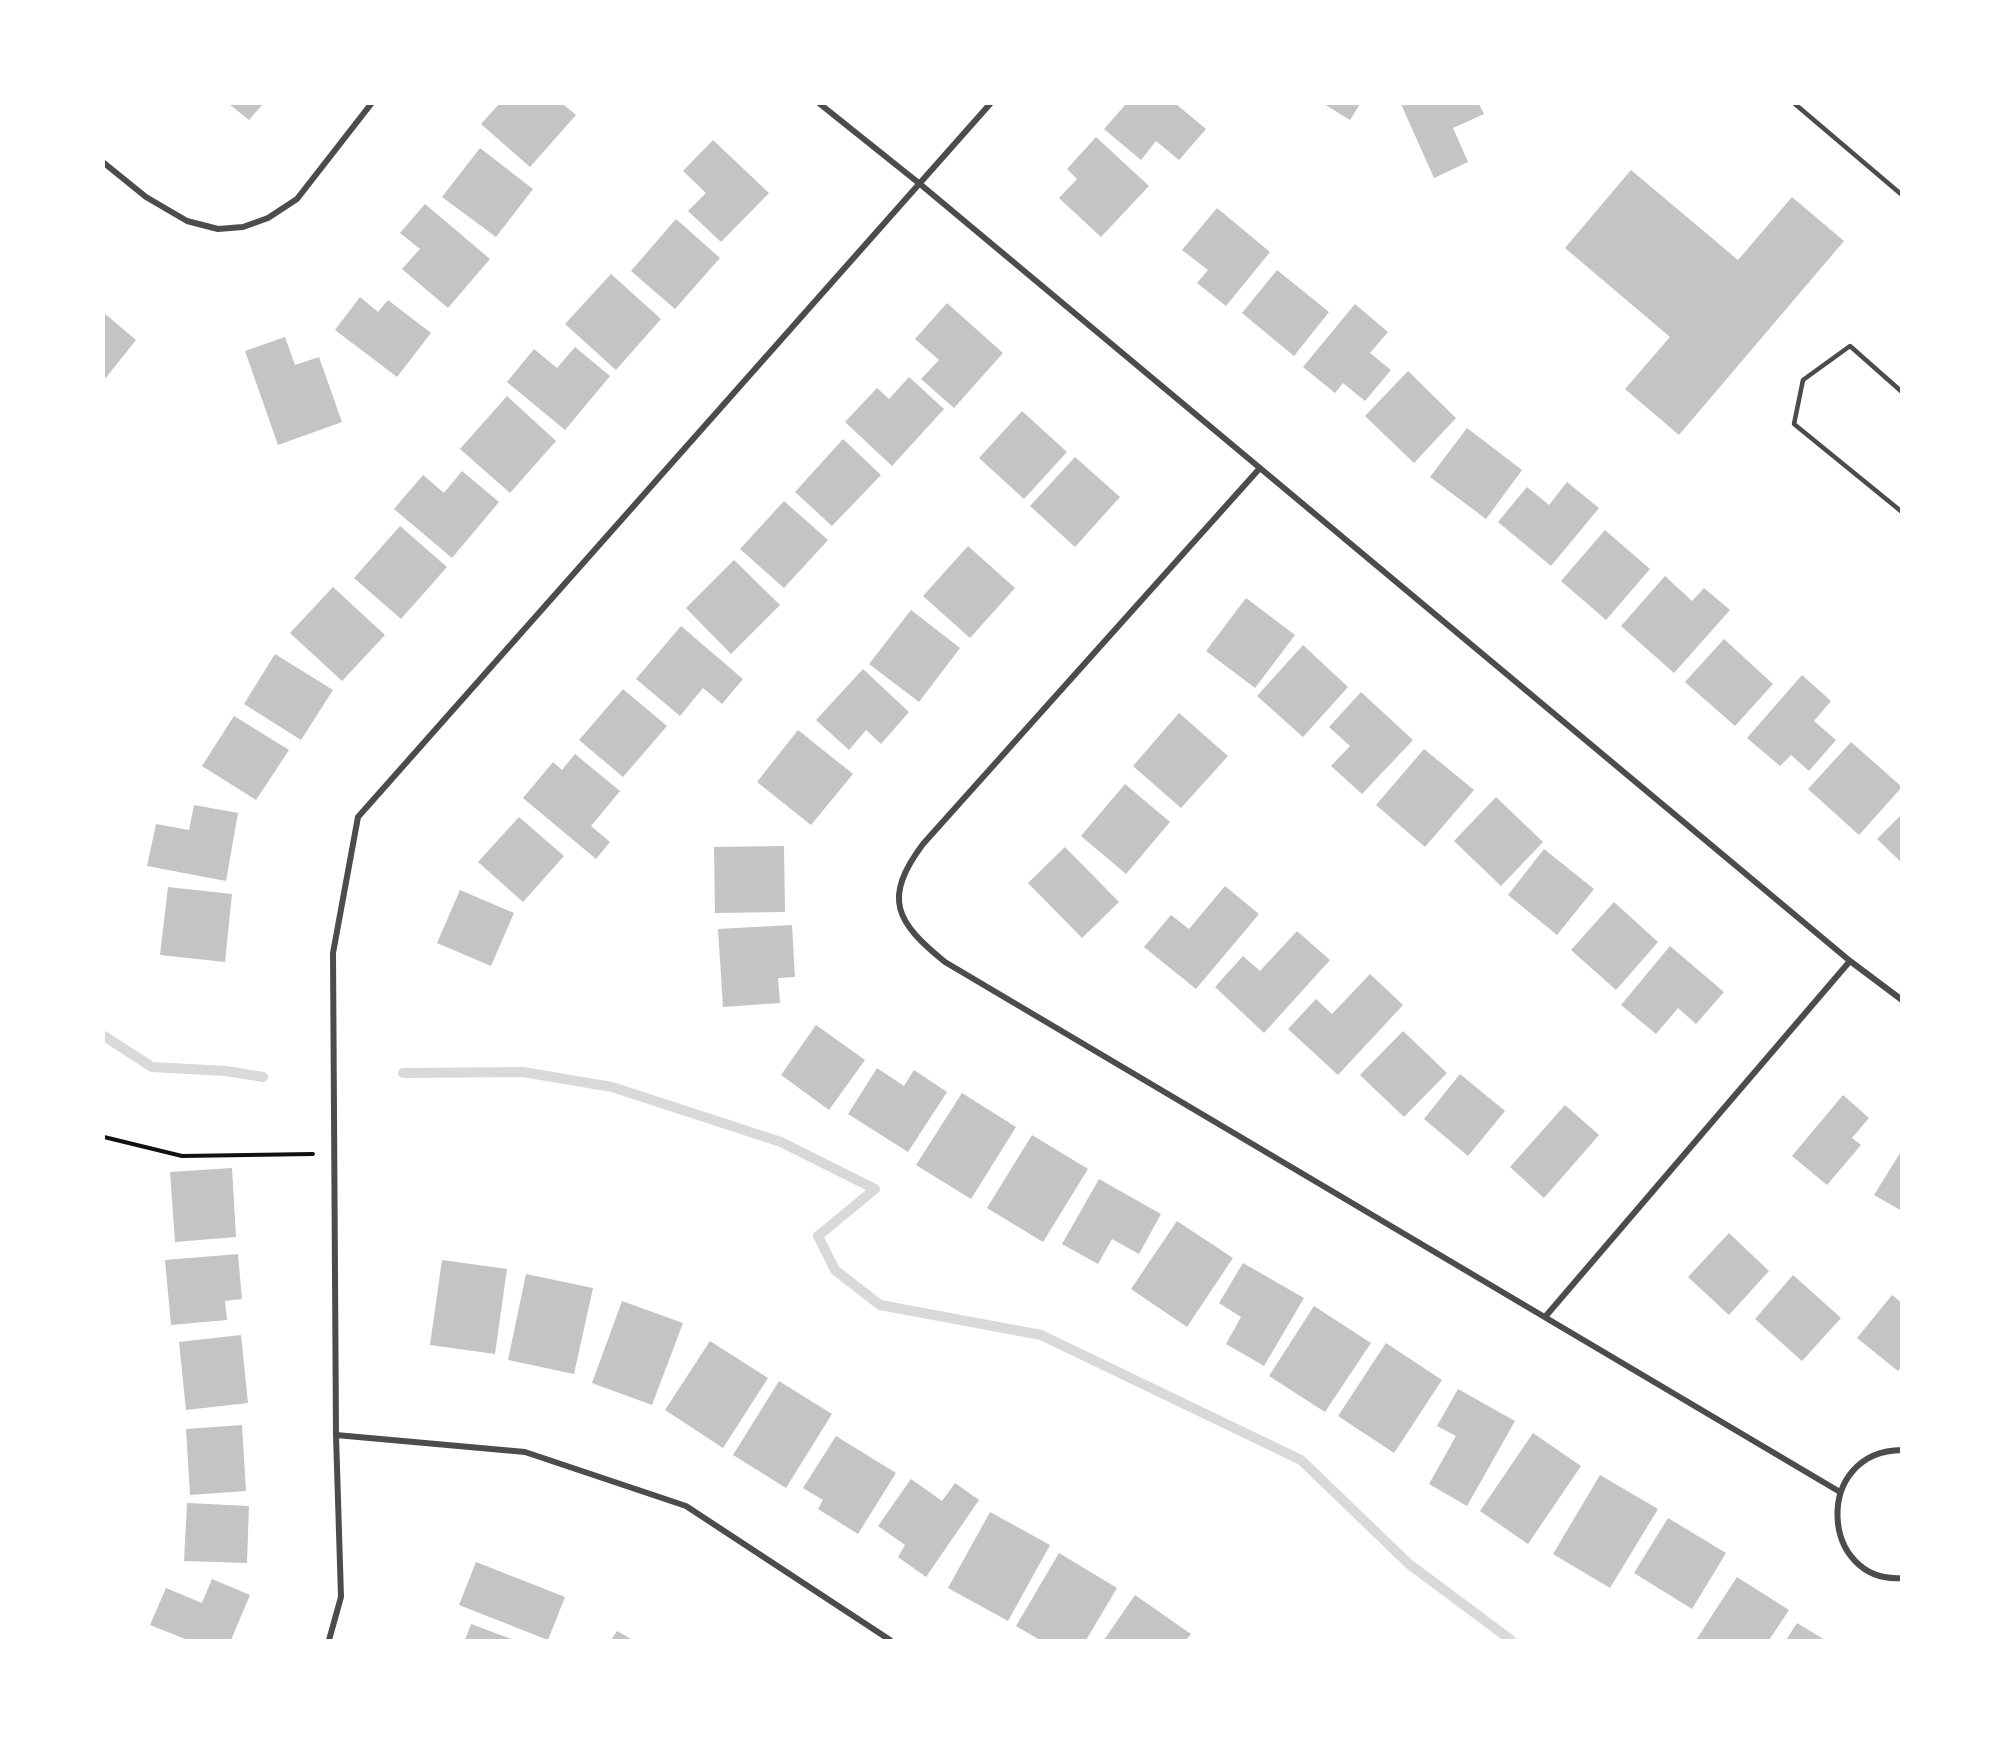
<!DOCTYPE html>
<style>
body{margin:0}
#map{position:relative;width:2005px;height:1744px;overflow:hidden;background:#fff;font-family:"Titillium Web",sans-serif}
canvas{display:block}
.frame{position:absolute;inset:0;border:105px solid #fff;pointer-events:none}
</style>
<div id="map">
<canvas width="2005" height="1744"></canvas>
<div class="frame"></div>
</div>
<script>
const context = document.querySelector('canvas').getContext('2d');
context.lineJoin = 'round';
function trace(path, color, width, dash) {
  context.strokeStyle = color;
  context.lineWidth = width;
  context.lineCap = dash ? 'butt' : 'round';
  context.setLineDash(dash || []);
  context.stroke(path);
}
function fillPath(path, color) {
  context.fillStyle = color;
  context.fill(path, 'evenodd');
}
const stream = new Path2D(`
 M 104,1036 L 152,1067 L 226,1071 L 263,1077
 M 403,1073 L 523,1072 L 612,1087 L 781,1142 L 875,1189 L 818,1236 L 835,1270 L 880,1305 L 1041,1335 L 1301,1460 L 1409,1564 L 1511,1640`);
const building = new Path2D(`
 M 229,104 L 263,104 L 249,120 Z
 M 499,104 L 563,104 L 576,115 L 530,167 L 481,124 Z
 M 1126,104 L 1176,104 L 1206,129 L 1179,160 L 1156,141 L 1141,160 L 1104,129 Z
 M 1324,104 L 1360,104 L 1350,120 Z
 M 1401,104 L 1479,104 L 1484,114 L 1453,128 L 1468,162 L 1434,178 Z
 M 1096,137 L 1149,186 L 1101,237 L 1059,198 L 1077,179 L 1067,169 Z
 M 713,140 L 769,193 L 721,242 L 688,211 L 706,193 L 683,171 Z
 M 480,148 L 533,189 L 496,237 L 442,197 Z
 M 1631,170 L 1738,260 L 1792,197 L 1844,241 L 1679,435 L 1625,389 L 1670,337 L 1565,248 Z
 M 425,204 L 490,259 L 448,308 L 402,269 L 420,249 L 400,233 Z
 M 1217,208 L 1270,252 L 1226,306 L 1197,283 L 1208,270 L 1182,250 Z
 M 676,219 L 720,258 L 675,309 L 631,271 Z
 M 1277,270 L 1329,312 L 1294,356 L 1242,313 Z
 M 611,274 L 661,319 L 616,370 L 565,324 Z
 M 360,297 L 378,312 L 388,300 L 431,333 L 397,377 L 335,330 Z
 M 947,303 L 1003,353 L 954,408 L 921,379 L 939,360 L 915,339 Z
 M 1355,304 L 1388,332 L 1370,353 L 1391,370 L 1365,401 L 1343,383 L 1335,393 L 1303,367 Z
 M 104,313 L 136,340 L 104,380 Z
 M 285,337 L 295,365 L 319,357 L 342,422 L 278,445 L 245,351 Z
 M 575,347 L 610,376 L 565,430 L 507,382 L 534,349 L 557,368 Z
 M 1408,371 L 1456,418 L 1414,463 L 1365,416 Z
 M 909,377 L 944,409 L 892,466 L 845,422 L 877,388 L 889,399 Z
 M 507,396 L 556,441 L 510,493 L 460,449 Z
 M 1022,411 L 1067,452 L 1024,499 L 979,458 Z
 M 1467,428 L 1522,470 L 1486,519 L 1430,477 Z
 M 843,439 L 881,475 L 832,526 L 795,492 Z
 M 1075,457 L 1120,497 L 1075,547 L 1030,506 Z
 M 462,471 L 499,502 L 452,558 L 394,509 L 423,475 L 444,493 Z
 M 1567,482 L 1599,508 L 1551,566 L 1498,522 L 1527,487 L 1549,505 Z
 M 784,501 L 828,540 L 784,588 L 740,549 Z
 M 400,526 L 447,567 L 401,619 L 354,578 Z
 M 1605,530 L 1650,569 L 1606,620 L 1561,581 Z
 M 968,546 L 1015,588 L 970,638 L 923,596 Z
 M 734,560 L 780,605 L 731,654 L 686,608 Z
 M 1665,576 L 1692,601 L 1704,588 L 1730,610 L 1674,673 L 1621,626 Z
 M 333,587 L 385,635 L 342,681 L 290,633 Z
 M 1246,598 L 1295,635 L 1255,688 L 1206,651 Z
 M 911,610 L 960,648 L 919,702 L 869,664 Z
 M 681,626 L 743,679 L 722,704 L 703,688 L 680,716 L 636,679 Z
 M 1724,639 L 1773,684 L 1735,726 L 1685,682 Z
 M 1303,645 L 1348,687 L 1303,737 L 1257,696 Z
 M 275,654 L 333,690 L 301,740 L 244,704 Z
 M 863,669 L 909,712 L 881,744 L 866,730 L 849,750 L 816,720 Z
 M 1802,675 L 1831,701 L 1814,721 L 1836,740 L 1809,771 L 1791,755 L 1780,766 L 1747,738 Z
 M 623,689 L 667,726 L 623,777 L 579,740 Z
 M 1361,692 L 1413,740 L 1362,794 L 1331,766 L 1350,746 L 1329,727 Z
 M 1179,713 L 1228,756 L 1181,808 L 1133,766 Z
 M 234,716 L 289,750 L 256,800 L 202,766 Z
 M 798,730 L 853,774 L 811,825 L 757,782 Z
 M 1851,742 L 1902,787 L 1859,835 L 1808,789 Z
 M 1424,749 L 1474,790 L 1425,847 L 1376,805 Z
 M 575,754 L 620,791 L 591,826 L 610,842 L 596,859 L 523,798 L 553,762 L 562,770 Z
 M 1125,784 L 1170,822 L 1126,874 L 1081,836 Z
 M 1496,797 L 1543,842 L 1501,886 L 1454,841 Z
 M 194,805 L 238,813 L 226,881 L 147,866 L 156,824 L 189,830 Z
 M 1902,814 L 1902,863 L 1877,839 Z
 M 519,817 L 564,856 L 523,902 L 478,862 Z
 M 784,846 L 785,912 L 715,913 L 714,847 Z
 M 1065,847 L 1119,902 L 1082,938 L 1028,883 Z
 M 1544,849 L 1594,889 L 1557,935 L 1508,895 Z
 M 1225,886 L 1259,914 L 1196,989 L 1144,947 L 1171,915 L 1189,929 Z
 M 168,887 L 232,894 L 225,962 L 160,955 Z
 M 460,890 L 514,913 L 491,966 L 437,943 Z
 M 1614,902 L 1658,942 L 1616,990 L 1571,950 Z
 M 792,925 L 795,977 L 778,978 L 780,1003 L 723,1007 L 718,929 Z
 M 1297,931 L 1330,960 L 1264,1033 L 1215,987 L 1243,956 L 1260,971 Z
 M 1670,946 L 1724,992 L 1696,1024 L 1678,1008 L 1656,1034 L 1621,1005 Z
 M 1370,974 L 1403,1005 L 1338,1075 L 1288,1029 L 1316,999 L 1332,1014 Z
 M 816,1025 L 865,1060 L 829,1110 L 781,1075 Z
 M 1403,1031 L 1447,1073 L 1404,1117 L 1360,1075 Z
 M 877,1068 L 904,1086 L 914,1070 L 947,1092 L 908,1152 L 848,1114 Z
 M 1460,1074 L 1505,1111 L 1468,1156 L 1424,1119 Z
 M 962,1093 L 1016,1127 L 971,1199 L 916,1165 Z
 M 1843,1095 L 1869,1118 L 1852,1138 L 1861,1145 L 1827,1185 L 1792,1156 Z
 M 1565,1105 L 1599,1135 L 1544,1198 L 1510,1167 Z
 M 1032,1135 L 1088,1169 L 1043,1242 L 987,1208 Z
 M 1902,1150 L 1902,1211 L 1874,1195 Z
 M 232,1168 L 236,1237 L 175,1242 L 170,1172 Z
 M 1099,1179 L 1161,1214 L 1139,1254 L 1112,1239 L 1098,1264 L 1062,1244 Z
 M 1177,1221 L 1233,1258 L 1187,1327 L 1131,1289 Z
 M 1729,1233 L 1769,1271 L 1729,1315 L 1688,1277 Z
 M 238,1254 L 242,1299 L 225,1301 L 227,1320 L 171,1325 L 165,1260 Z
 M 442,1260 L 507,1269 L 495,1354 L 430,1345 Z
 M 1243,1263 L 1304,1298 L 1264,1366 L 1226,1344 L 1241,1317 L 1219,1303 Z
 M 526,1274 L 593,1288 L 574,1374 L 508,1360 Z
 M 1793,1275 L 1841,1318 L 1802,1361 L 1755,1319 Z
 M 1892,1295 L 1902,1303 L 1902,1366 L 1898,1371 L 1857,1338 Z
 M 622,1301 L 683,1323 L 652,1405 L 592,1383 Z
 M 1314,1306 L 1371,1343 L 1325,1412 L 1269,1376 Z
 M 241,1335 L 248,1403 L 186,1410 L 179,1342 Z
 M 710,1341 L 768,1378 L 723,1448 L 665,1410 Z
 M 1386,1343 L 1442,1380 L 1394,1453 L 1338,1416 Z
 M 779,1381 L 832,1414 L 786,1488 L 733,1455 Z
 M 1458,1389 L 1515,1421 L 1467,1506 L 1429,1484 L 1456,1436 L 1437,1426 Z
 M 242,1425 L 246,1491 L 190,1495 L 186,1429 Z
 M 1533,1433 L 1581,1466 L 1528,1544 L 1480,1511 Z
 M 836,1436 L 896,1473 L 858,1534 L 818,1509 L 823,1500 L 803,1488 Z
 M 1600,1475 L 1658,1509 L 1610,1588 L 1553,1554 Z
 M 911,1479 L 942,1501 L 955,1483 L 979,1500 L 926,1577 L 898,1557 L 905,1545 L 878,1526 Z
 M 187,1503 L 249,1506 L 247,1563 L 184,1561 Z
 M 990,1512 L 1050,1545 L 1008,1621 L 948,1588 Z
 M 1668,1518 L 1726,1553 L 1692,1609 L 1634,1573 Z
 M 1059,1553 L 1117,1588 L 1086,1640 L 1040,1640 L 1016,1626 Z
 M 476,1562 L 565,1597 L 548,1640 L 459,1605 Z
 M 1737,1577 L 1789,1610 L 1769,1640 L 1696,1640 Z
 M 212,1579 L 250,1595 L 231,1640 L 188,1640 L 150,1625 L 166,1588 L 202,1603 Z
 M 1135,1595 L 1191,1634 L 1186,1640 L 1104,1640 Z
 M 1797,1623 L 1825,1640 L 1786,1640 Z
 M 471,1624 L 514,1640 L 465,1640 Z
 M 617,1631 L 633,1640 L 611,1640 Z`);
const path = new Path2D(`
 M 104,1137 L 182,1156 L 313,1154`);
const service = new Path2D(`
 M 1795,104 L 1902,195
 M 1902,392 L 1850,346 L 1803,380 L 1794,424 L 1902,512`);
const minor = new Path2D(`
 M 820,104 L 920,184 L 1850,961 L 1902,1000
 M 104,163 L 146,197 L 187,221 L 218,229 L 243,227 L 268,218 L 297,199 L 371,104
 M 1260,468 L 923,844 C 882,899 896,922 945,962 L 1840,1492
 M 1545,1317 L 1850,961
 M 336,1435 L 525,1452 L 686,1506 L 890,1640
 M 1902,1450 C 1812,1451 1820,1584 1902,1578
 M 329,1640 L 341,1597 L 336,1435 L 333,953 L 358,817 L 990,104`);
trace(stream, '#d9d9d9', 10);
fillPath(building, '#c4c4c4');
trace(path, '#111', 4);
trace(service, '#4c4c4c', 4.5);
trace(minor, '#4c4c4c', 6);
</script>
